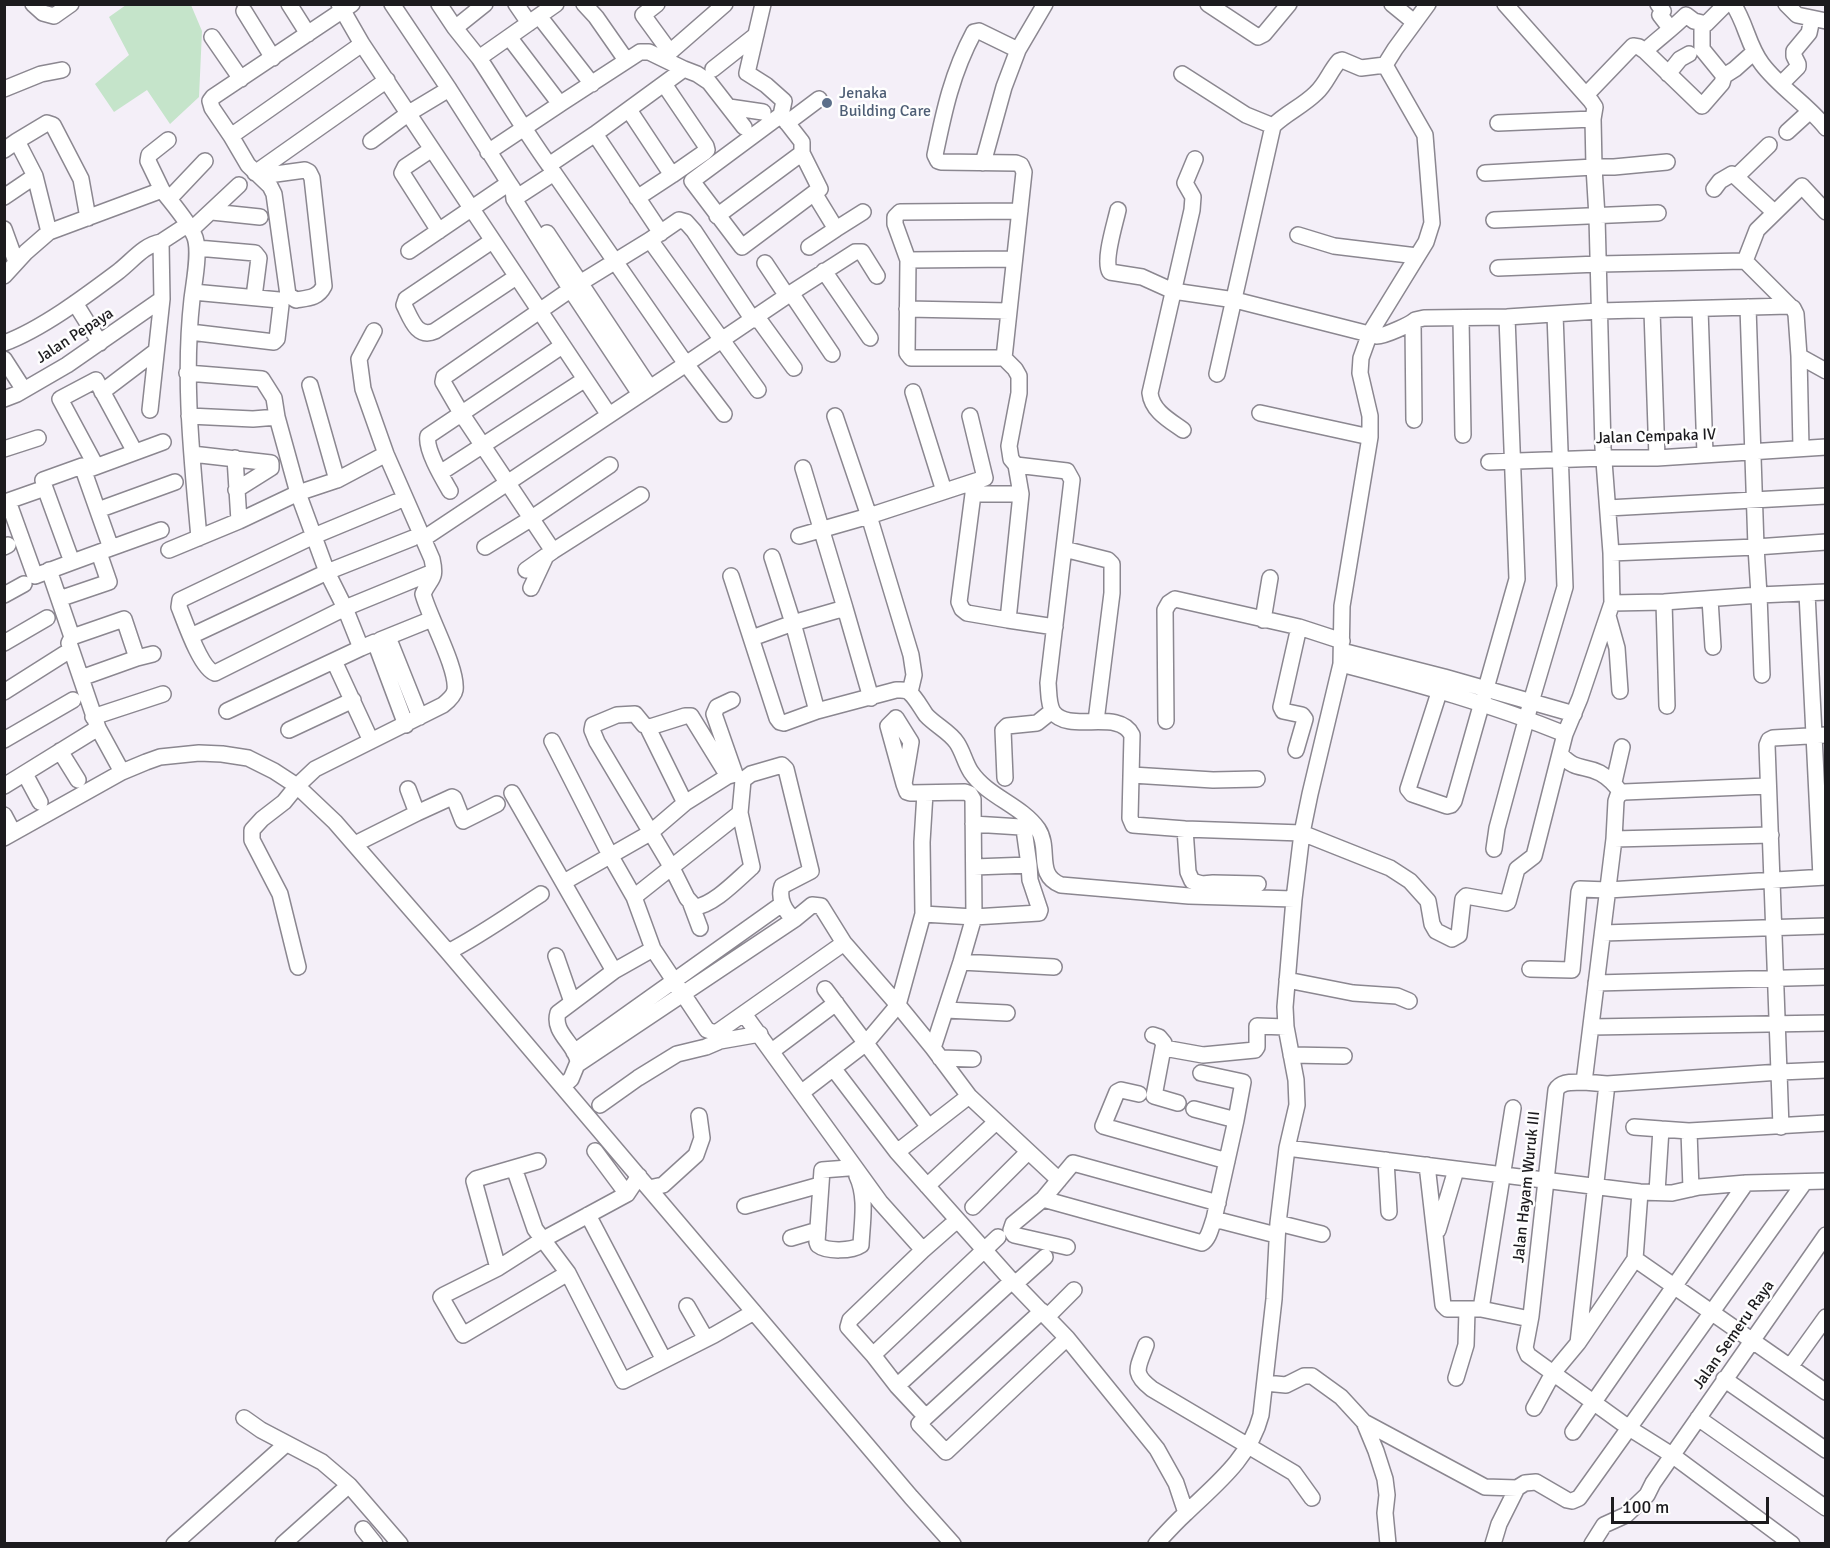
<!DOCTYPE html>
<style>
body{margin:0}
#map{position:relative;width:1830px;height:1548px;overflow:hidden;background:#f4eff8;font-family:Signika,sans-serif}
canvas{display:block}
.frame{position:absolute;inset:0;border:6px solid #1c1b1e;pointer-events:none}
.scale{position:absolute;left:1611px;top:1497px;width:158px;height:27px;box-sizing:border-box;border:3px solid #1c1b1e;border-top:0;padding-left:8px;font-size:18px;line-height:21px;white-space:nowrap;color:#1c1b1e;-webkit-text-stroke:4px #fefefe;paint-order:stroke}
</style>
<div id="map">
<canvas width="1830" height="1548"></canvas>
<div class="frame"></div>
<div class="scale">100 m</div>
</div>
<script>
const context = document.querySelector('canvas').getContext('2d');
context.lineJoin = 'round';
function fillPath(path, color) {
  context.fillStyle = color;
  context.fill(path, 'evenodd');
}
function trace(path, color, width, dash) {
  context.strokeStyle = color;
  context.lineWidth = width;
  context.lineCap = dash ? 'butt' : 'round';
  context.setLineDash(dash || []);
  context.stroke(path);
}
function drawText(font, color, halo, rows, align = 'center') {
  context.font = font + ' Signika,sans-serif';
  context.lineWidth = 5;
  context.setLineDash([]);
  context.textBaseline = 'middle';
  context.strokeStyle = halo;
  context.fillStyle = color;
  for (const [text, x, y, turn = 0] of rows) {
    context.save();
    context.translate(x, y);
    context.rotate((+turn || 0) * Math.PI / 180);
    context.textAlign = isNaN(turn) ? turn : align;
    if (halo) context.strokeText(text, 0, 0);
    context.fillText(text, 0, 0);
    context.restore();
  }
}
const green = new Path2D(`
 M 126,5 L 191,5 L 202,31 L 199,97 L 170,124 L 147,90 L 114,112 L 95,84 L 129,55 L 109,17 Z`);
const minor = new Path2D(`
 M 33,4 L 43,13 L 54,16 L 71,4
 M 289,4 L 308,34
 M 339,4 L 362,44 L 609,415
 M 392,4 L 449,89 L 509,183 L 513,189 L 514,199 L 571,290 L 640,394
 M 439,4 L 455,28
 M 516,4 L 529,23
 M 584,4 L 596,17 L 626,60
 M 657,4 L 643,15 L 670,52 L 725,4
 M 763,4 L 747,73 L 766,85 L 784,101 L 781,115 L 802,142 L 802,153 L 820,189 L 814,193 L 836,229 L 809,247
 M 1208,4 L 1258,37 L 1264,34 L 1289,4
 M 1392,4 L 1414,22
 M 1658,4 L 1663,11 L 1660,15 L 1670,28
 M 1733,4 C 1746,23 1748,46 1762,64 C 1780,88 1807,104 1826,128
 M 1786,4 L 1797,15 L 1826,21
 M 244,11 L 273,58
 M 539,16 L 592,84
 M 212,37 L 241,79
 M 509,37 L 556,4
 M 1645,51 L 1702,106 L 1722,83 L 1724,76 L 1702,49 L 1702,24
 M 479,58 L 455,28 L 485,4
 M 713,69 L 756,35
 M 1182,74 L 1246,115 L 1273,126 C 1286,113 1303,106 1316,93 C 1326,84 1330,71 1339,61 L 1342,60 L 1361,68 L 1385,65
 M 1668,74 L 1680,59 L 1689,54
 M 1724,76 L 1735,69 L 1754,52
 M 1781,84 L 1798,67 L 1798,64 L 1794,56 L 1794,51 L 1809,33 L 1812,19
 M 4,89 L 41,74 L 62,70
 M 1586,95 L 1633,46 L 1639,47 L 1645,51 C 1659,38 1673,28 1686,15 L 1694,21 L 1706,24 L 1726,4
 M 560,104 L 640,52 L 649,52 L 684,69
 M 729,107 L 763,112
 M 629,110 L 672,175 L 705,152 L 707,150 L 706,146 L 664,84
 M 781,115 L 692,181 L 742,247 L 814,193
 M 787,123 L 819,99
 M 1498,123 L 1593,119
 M 1787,132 L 1810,111
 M 231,136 L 362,44
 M 17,141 L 47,123 L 53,125 L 81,179 L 88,218
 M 371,141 L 409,113 L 449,89
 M 432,149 L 405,167 L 402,173 L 439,231
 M 4,150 L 17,141 L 35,176 L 49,232
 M 488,152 L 560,104 L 509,37 L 479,58 C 502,93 524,130 549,165 L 595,134
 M 983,163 L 1004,87 L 1018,50
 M 255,173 L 387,80
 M 1485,173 L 1594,167 L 1614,167 L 1667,162
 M 261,176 L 305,170 L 309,172 L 312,178 L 324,286 C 318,298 309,298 296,300 L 288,295 L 274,194 L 270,186 L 248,165 L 231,136 L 212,108 L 210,101 L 213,97 L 352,4
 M 1737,176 L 1769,145
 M 1714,189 L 1720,181 L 1732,174 L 1734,175 L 1773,211
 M 162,190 L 148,161 L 149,155 L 168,140
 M 4,197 L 35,176
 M 637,198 L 672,175
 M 169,199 L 205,161
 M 514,199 L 554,173 L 686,364 L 791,293 L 855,252 L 862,252 L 877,276
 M 1118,210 C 1115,224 1103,261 1110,272 L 1142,277 L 1173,291 L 1235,300 L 1377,336 C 1385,336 1411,324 1415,320 L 1424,318 L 1507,317 L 1599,311 L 1789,306 L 1793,308 L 1796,314 L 1799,356 L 1801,448
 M 212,212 L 260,217
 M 717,216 L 802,153
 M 1494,220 L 1658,213
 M 4,229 L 16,262
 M 836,229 L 863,212
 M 191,230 L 239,185
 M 547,233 L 650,388
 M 661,233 L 595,134 L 684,69 L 697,74 L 709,82 L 744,127
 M 1298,235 L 1334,246 L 1417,256
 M 650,240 L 758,390
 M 492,241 L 406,299 L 404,305 C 411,319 417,339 435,331 L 516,277
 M 161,242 L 187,225
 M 197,248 L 255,253 L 259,258 L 254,297
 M 409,251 L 509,183
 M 908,260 L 895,224 L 895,217 L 900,212 L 1020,211
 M 765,263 L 787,296
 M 1498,268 L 1599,264 L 1745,261
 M 824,271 L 870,338
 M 4,276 L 26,252 L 49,232 L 162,190 C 171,202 188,221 194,235 C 201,249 194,282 192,299 C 183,379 192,458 199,538
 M 791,293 L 832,354
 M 75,303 L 100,343
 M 1791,307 L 1745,261 L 1757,230 L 1802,186 L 1826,212
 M 907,309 L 1009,311
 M 1700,309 L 1705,454
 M 1652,311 L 1657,458
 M 757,317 L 794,368
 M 1461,319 L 1463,435
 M 1413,323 L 1414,420
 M 190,332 L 274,342 L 277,339 L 281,305 L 279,300 L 193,292
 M 4,343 C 42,329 87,295 119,271 C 133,260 144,245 161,242 L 162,299 L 150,410
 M 1799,356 L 1826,371
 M 1004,358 L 911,358 L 907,353 L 908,260 L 1014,259
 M 4,359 L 24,390
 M 187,373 L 262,379 L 274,398 L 277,417 L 253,419 L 189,416
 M 1217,374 L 1273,126
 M 310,385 L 337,480
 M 102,392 L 156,351
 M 913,392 L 944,491
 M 4,399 L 17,394 L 67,365 L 162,299
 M 1260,413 L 1370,437
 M 835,416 L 869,516 L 911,655 L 914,675 L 910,692
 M 277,417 L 298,493 L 327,572 L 345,608 L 361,648 L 375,642 L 406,725
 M 1183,430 C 1169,420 1152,411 1150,393 L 1192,210 L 1193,197 L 1185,183 L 1195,159
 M 4,449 L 38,438
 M 192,454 L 271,463 L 271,468 L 236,490
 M 235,458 L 239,521
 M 1489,462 L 1604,458 L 1657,458 L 1826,447
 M 1016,465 L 1067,471 L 1072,480 L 1048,683 C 1049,692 1048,704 1053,712 C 1069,734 1119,708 1132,735 L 1130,818 L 1133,825 L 1185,829 L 1302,833 L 1390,868 L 1410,881 L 1428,901 L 1432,924 L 1436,931 L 1452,939 L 1459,935 L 1463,899 L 1466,896 L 1506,903 L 1508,902 L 1517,869 L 1534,856 L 1565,734 L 1580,698 L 1612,603 L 1611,553 L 1603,448 L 1597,217 L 1594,167 L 1593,119 L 1595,107 L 1591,101 L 1505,4
 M 96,466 L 60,399 L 96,380 L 135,452
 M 803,468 L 845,608
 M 87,470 L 163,442
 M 440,473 L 584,380
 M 45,488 L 43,480 L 82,466 L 111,548
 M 450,491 C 443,479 425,449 428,436 L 562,346
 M 1021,494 L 973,494 L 959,602 L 962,609 L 967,613 L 1008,620 L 1021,494 L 1016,465 L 1011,459 L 1009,446 L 1019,393 L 1019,376 L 1015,369 L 1004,358 L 1024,172 L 1021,165 L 1016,163 L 941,162 L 938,161 L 935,155 C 944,111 952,73 974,32 L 979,31 L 1018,50 L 1045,4
 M 396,502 L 314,536 L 180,600 L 179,607 C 185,622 201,669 215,673 L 345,608 L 428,574
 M 1608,508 L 1826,496
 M 98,510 L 175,482
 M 799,536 L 869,516 L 985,478 L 970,416
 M 423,539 L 686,364 L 724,414
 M 4,547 L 8,545
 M 485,547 L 532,518 L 610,465
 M 1064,549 L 1108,560 L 1112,564 L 1112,593 L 1096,721
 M 169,550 L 239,521 L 298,493 L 337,480 L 386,454
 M 553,551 L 461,413 L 443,382 L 444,377 L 580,283 L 650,240 L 679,220 L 686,222 L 694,231 L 753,320
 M 1611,553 L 1756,547 L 1826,542
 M 772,557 L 793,623 L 817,711
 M 72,562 L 45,488 L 8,501 L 35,576 C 77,560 119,545 161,530
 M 49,570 L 72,637 L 69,643 L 98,728
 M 526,570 L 553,551 L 641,495
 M 731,576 L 777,718 L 780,722 L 784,723 L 817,711 L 896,690 C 901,690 906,689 910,693 C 916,698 921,708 926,715 C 935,725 950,732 957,743 C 963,752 965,763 971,772 C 988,797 1021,805 1038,829 C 1051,849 1035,875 1061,885 L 1189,896 L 1294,899
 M 531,588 L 545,558
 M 1807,593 L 1821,877
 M 4,595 L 24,584
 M 59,599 L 109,582 L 99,553
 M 1710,599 L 1713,647
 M 1664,602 L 1667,706
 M 1612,603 L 1664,602 L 1759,595 L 1756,547 L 1748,307
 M 1608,616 L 1617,648 L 1620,691
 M 1008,620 L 1055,627
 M 1263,620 L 1270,578
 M 191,636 L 327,572 L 413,538
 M 72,637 L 124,619 L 137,658 L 81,678
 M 388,637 L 420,717
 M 752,638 L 793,623 L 845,608 L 871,698
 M 380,640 L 432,619
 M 4,643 L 47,618
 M 1342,651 L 1444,677 L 1574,714
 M 137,658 L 153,654
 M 334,661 L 371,741
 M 1341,664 C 1418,684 1491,704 1565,734
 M 1762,675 L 1759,595 L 1826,592
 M 1444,677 L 1408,789 L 1412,794 L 1447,806 L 1451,805 L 1454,801 L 1517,579 L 1507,317
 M 4,692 L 64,654
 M 732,700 L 717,707 L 714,714 L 735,774
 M 227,711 L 361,648
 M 93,717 L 163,694
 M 1166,721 L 1165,610 L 1169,603 L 1175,599 L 1299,627 L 1342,641
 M 647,726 L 685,803
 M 289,730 L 353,700
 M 4,740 L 73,700
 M 552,741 L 610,855 L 634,897 L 653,949
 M 1296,750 L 1305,719 L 1302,715 L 1283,711 L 1281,707 L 1299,627
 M 60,751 L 78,780
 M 1560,754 C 1577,772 1582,764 1600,773 C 1609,778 1615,784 1621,793
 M 25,774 L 40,802
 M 1132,775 L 1213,780 L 1257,779
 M 728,776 L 691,716 L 685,716 L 650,727 L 644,725 L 635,714 L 617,715 L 593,725 L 592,730 L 597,742 L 672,868 L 687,898 L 695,907 C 714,905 738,879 752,867 L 740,813
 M 1005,778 L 1003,730 L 1007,726 L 1037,723 L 1052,711
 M 1614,782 L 1622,747
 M 904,784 L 911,742 L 896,718 L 888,726 L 904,784 L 907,792 L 910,793 L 965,792 L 970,794 L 973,799 L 974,917 L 961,962 L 933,1048
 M 4,786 L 98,728 L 122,772
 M 1767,786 L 1624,792 L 1618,795 L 1616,801 L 1614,839 L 1584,1082 L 1607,1084 L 1780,1072 L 1826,1070
 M 512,793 L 614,971 L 653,949 L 707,1030 L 716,1033 L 844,943
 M 417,813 L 452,797 L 454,798 L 463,821 L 497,804
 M 4,815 L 13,832
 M 973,824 L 1021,827 L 1024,829 L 1029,865 L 974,867
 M 1185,829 L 1188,872 L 1192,881 L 1202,884 L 1213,883 L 1258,884
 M 4,838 L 122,772 L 146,762 L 160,757 L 199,753 L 222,754 L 248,758 L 274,771 L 297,786 L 335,822 L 448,952 L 911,1497 L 953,1544
 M 1614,839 L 1771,835
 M 355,844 L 417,813 L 408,789
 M 1494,849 L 1497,828 L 1531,702 L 1565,587 L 1555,314
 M 564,882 L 650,833 L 685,803 L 728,776 L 735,774
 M 634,897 L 740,813 L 743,780 L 751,774 L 782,765 L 786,769 L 811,871 L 782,886 C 778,898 784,912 795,919
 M 691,904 L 700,928
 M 923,914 L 974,917 L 1039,913 L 1040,910 L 1030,880 L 1029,865
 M 1603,933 L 1826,926
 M 448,952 C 481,935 510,914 541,894
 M 556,956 L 572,1002
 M 961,962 L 1054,967
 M 298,967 L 280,894 L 252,840 L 252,830 L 262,819 L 284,802 L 297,786 L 315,769 L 443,705 C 448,701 454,696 455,690 C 458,669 429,617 423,594 C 430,577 437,581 432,559 L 386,454 L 363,389 L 359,359 L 374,331
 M 1530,969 L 1572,970 L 1579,892 L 1580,889 L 1608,890 L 1826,877
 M 1287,980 L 1353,993 L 1397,996 L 1409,1001
 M 1596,983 L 1826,977
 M 825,989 L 928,1126
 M 946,1010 L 1007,1013
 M 744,1014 L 880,1202 L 923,1250
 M 1591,1027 L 1826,1023
 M 1153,1035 L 1159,1037 L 1164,1043 L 1154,1096 L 1178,1103
 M 1164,1048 L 1203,1055 L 1255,1050 L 1257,1047 L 1257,1026 L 1286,1027
 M 772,1051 L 836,1003
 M 574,1052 L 782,904
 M 1291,1055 L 1344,1056
 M 940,1058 L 973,1059
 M 578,1064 L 795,919 L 812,905 L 821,906 L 844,943 L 898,1005 L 933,1048 L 969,1096 L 1059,1180
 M 833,1068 L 897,1152 L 1012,1281 L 1067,1338 L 1157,1449 L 1176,1483 L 1186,1513
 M 1201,1073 L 1243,1082 L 1236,1120 L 1214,1219 L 1276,1235
 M 1584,1082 C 1574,1083 1562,1080 1556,1090 L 1531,1316 L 1525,1348 L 1528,1355 L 1629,1428 L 1672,1455 L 1792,1544
 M 563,1086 L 571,1079 L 578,1062 C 576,1044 552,1033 558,1013 L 614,971
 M 801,1093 L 866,1043 L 898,1005 L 923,914 L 922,842 L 925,793
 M 1139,1094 L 1121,1090 L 1117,1092 L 1103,1126 L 1227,1161
 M 600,1105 L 638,1078 L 677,1054 L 706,1047 L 720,1041 L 760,1034
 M 1194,1109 L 1236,1120
 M 1634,1127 L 1661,1129
 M 1781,1127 L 1767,745 L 1769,740 L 1773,738 L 1826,735
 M 1689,1131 L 1691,1189
 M 1287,1148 L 1640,1192 L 1672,1193 L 1699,1187 L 1746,1183 L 1826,1181
 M 595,1151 L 627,1194
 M 897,1152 L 969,1096
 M 1386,1160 L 1389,1212
 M 852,1165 L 848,1168 L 822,1170 L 817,1242 L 818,1245 C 827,1252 852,1251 861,1245 C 862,1222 867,1197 857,1176
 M 1427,1165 L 1443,1305 L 1447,1309 L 1481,1309 L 1513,1108
 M 514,1168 L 535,1229 L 568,1273 L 623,1381 L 714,1335 L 754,1312
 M 927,1186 L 996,1122
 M 649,1188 L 663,1185 L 696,1155 L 702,1138 L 699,1116
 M 1657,1192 L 1661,1129 L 1689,1131 L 1826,1123
 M 1043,1199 L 1013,1224 L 1011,1230 L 1014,1235 L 1067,1247
 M 745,1206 L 820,1185
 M 973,1207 L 1028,1152
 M 588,1215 L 664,1360
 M 1214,1219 C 1211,1227 1209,1239 1202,1243 L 1043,1199 L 1073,1163 L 1218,1203
 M 956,1221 L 923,1250 L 850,1320 L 848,1327 L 873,1355 L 998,1237
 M 1278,1223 L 1322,1234
 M 1438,1230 L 1456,1170
 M 791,1238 L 818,1230
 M 1635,1259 L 1826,1392
 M 498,1268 L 474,1181 L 476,1179 L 538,1161
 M 568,1273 L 463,1335 L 441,1297 L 444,1295 L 498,1268 L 542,1240 L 627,1194 L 639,1176
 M 1015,1284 L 1045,1257
 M 687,1306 L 706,1339
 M 1481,1309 L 1530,1319
 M 1047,1317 L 1074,1290
 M 1578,1343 L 1607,1084
 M 1146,1345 C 1138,1368 1131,1373 1152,1389 L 1294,1473 L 1312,1498
 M 873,1355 L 897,1386 L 926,1417 L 919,1424 L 946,1452 L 1067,1338
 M 1790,1367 L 1826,1317
 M 1456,1378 L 1466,1345 L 1467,1310
 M 1724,1379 L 1826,1450
 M 1265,1383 L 1286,1385 L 1304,1376 L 1312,1376 L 1341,1397 L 1364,1422 L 1376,1451 L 1385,1479 L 1387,1495 L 1385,1513 L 1388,1544
 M 897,1386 L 1012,1281
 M 1534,1408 L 1553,1373 L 1578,1343 L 1635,1259 L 1640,1192
 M 926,1417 L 1042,1311
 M 244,1418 L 261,1430 L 322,1462 L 349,1485 L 400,1544
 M 1698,1418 L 1826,1508
 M 1364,1422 L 1485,1487 L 1517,1488 L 1525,1483 L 1536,1482 L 1567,1500 L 1572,1501 L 1579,1498 L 1804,1183
 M 1573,1432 L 1746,1183
 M 363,1529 L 375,1544
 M 174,1544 L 286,1444
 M 283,1544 L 349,1485
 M 1156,1544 C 1166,1533 1175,1523 1186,1513 C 1216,1484 1250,1458 1261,1415 L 1274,1299 L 1278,1223 L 1287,1148 L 1297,1105 L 1296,1080 L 1286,1027 L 1285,1007 L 1294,899 L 1302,833 L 1310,794 L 1341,664 L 1342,606 L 1370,437 L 1370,416 L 1360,373 L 1361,358 L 1370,333 L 1426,242 L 1432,223 L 1425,135 L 1385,65 L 1395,49 L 1428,4
 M 1493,1544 L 1499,1524 L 1517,1488
 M 1592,1544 L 1604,1525 L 1626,1515 L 1647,1495 L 1653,1483 L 1826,1235`);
const markers = [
 [827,103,6,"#5c6f8a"]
];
const serviceNames = [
 ["Jenaka",839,94],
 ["Building Care",839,112]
];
const streetNames = [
 ["Jalan Pepaya",75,336,-33],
 ["Jalan Cempaka IV",1656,437,-2],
 ["Jalan Hayam Wuruk III",1527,1187,-84],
 ["Jalan Semeru Raya",1734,1335,-55]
];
fillPath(green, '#c5e4ca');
trace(minor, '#8b8790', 18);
trace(minor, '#fff', 15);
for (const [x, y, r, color] of markers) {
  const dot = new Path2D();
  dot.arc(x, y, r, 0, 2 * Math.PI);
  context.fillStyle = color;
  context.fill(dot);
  trace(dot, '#fefefe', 2);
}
drawText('16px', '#4e5e75', '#fefefe', serviceNames, 'left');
drawText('16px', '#1c1b1e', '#fefefe', streetNames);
</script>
